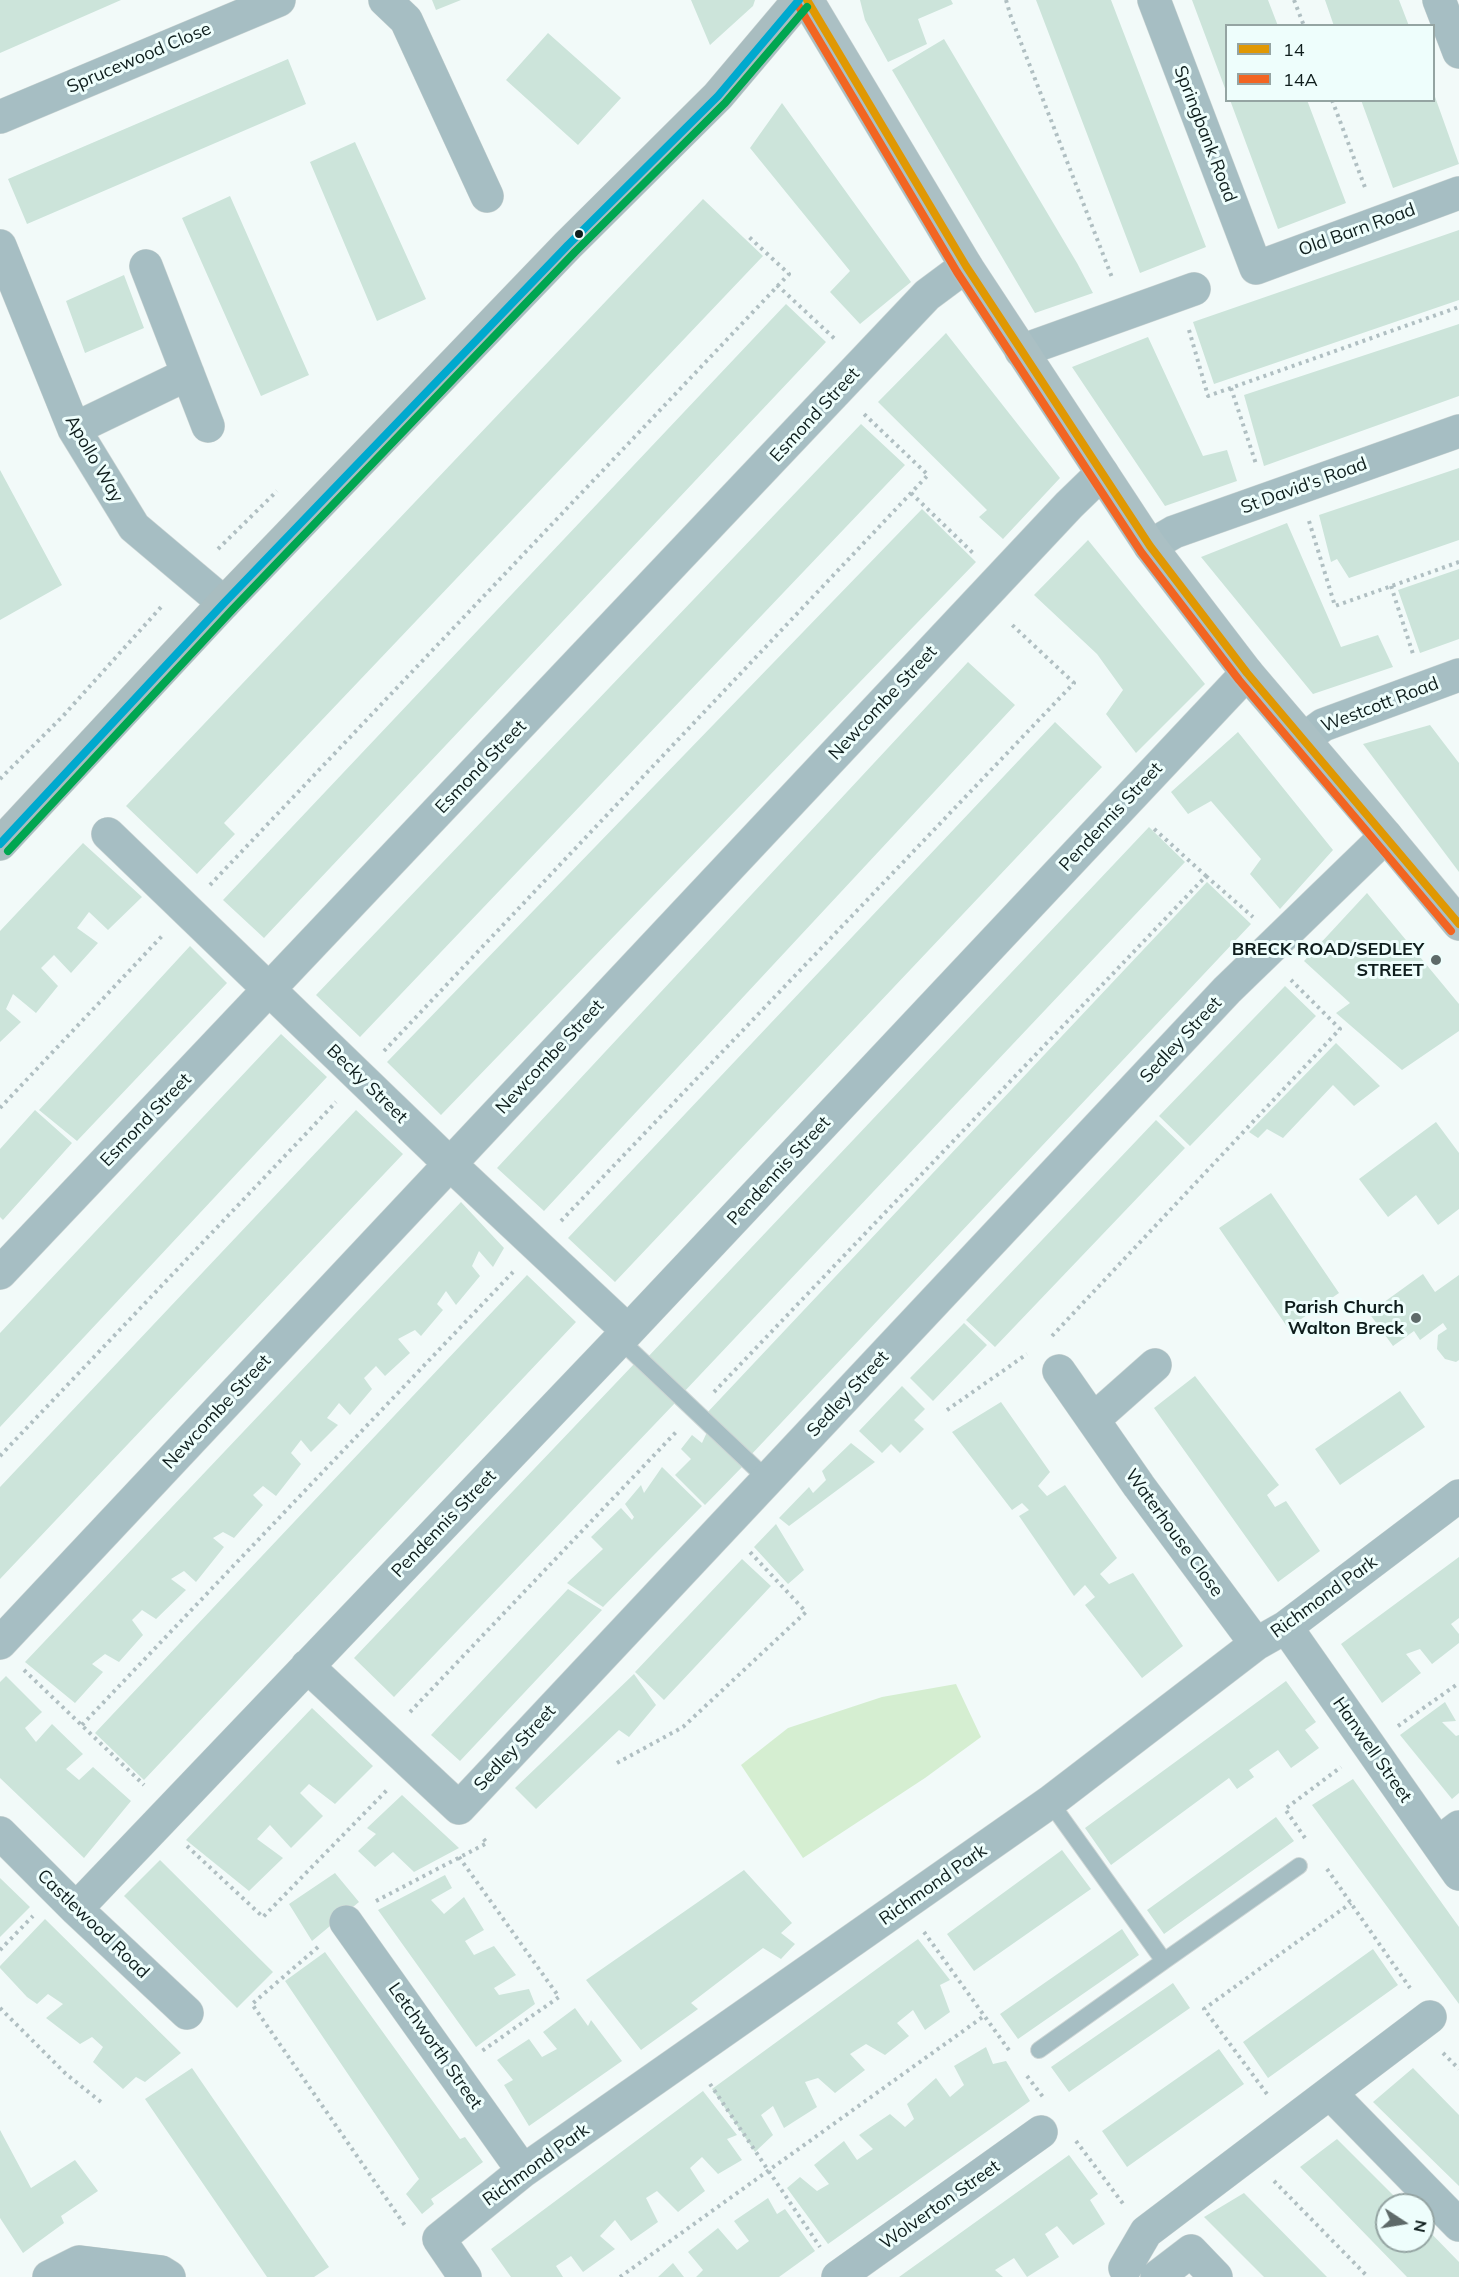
<!DOCTYPE html>
<style>
body{margin:0}
#map{position:relative;width:1459px;height:2277px;overflow:hidden;background:#f2faf9;font-family:Mulish,sans-serif}
canvas{display:block}
.legend{position:absolute;left:1225px;top:24px;width:210px;height:78px;box-sizing:border-box;background:#eefefc;border:2px solid #94a4a2;margin:0;padding:8px 10px;list-style:none;font-size:18px;color:#0e1d1c}
.legend li{display:flex;align-items:center;gap:12px;height:30px}
.legend b{width:30px;border:2px solid #94a4a2}
.north{position:absolute;left:1375px;top:2193px;width:60px;height:60px;box-sizing:border-box;background:#eefefc;border:2px solid #94a4a2;border-radius:50%;rotate:102deg;font-size:16px;font-weight:700;line-height:24px;text-align:center;color:#0e1d1c}
.north::after{content:'';display:block;margin:auto;width:21px;height:27px;background:#5e6a69;clip-path:polygon(50% 0,100% 100%,50% 72%,0 100%)}
</style>
<div id="map">
<canvas width="1459" height="2277"></canvas>
<ul class="legend">
<li><b style="height:8px;background:#e09803"></b>14</li>
<li><b style="height:8px;background:#f26522"></b>14A</li>
</ul>
<div class="north">N</div>
</div>
<script>
const context = document.querySelector('canvas').getContext('2d');
context.lineJoin = 'round';
function fillPath(path, color) {
  context.fillStyle = color;
  context.fill(path, 'evenodd');
}
function trace(path, color, width, dash) {
  context.strokeStyle = color;
  context.lineWidth = width;
  context.lineCap = dash ? 'butt' : 'round';
  context.setLineDash(dash || []);
  context.stroke(path);
}
function drawText(font, color, halo, rows, align = 'center') {
  context.font = font + ' Mulish,sans-serif';
  context.lineWidth = 6;
  context.setLineDash([]);
  context.textBaseline = 'middle';
  context.strokeStyle = halo;
  context.fillStyle = color;
  for (const [text, x, y, turn = 0] of rows) {
    context.save();
    context.translate(x, y);
    context.rotate((+turn || 0) * Math.PI / 180);
    context.textAlign = isNaN(turn) ? turn : align;
    if (halo) context.strokeText(text, 0, 0);
    context.fillText(text, 0, 0);
    context.restore();
  }
}
const green = new Path2D(`
 M 956,1684 L 981,1737 L 925,1778 L 803,1858 L 741,1765 L 788,1728 L 882,1697 Z`);
const building = new Path2D(`
 M 0,0 L 121,0 L 0,53 Z
 M 432,0 L 461,0 L 436,10 Z
 M 691,0 L 755,0 L 753,6 L 710,45 Z
 M 860,0 L 951,0 L 953,4 L 918,19 L 927,44 L 888,62 L 865,20 Z
 M 1036,0 L 1111,0 L 1206,247 L 1140,273 Z
 M 1192,0 L 1268,0 L 1278,26 L 1226,26 L 1226,91 Z
 M 1325,0 L 1399,0 L 1409,26 L 1334,26 Z
 M 548,33 L 621,98 L 578,145 L 506,80 Z
 M 944,39 L 1077,263 L 1093,293 L 1035,313 L 905,92 L 892,70 Z
 M 288,59 L 306,104 L 27,224 L 8,179 Z
 M 1434,94 L 1459,164 L 1393,188 L 1361,100 L 1434,100 Z
 M 1230,100 L 1307,100 L 1346,203 L 1278,229 Z
 M 782,103 L 911,282 L 860,324 L 830,292 L 850,271 L 750,148 Z
 M 355,142 L 426,299 L 377,321 L 310,162 Z
 M 230,196 L 309,375 L 261,396 L 182,218 Z
 M 703,199 L 763,256 L 224,823 L 235,834 L 197,874 L 126,806 Z
 M 1459,230 L 1459,300 L 1214,384 L 1193,322 Z
 M 124,275 L 144,328 L 85,353 L 66,301 Z
 M 786,304 L 826,342 L 264,938 L 223,900 Z
 M 1459,324 L 1459,396 L 1264,466 L 1244,395 Z
 M 946,333 L 1060,478 L 1003,539 L 979,517 L 987,510 L 878,402 Z
 M 1148,337 L 1203,456 L 1227,450 L 1237,481 L 1165,506 L 1072,367 Z
 M 861,424 L 905,465 L 360,1037 L 316,995 Z
 M 1459,468 L 1459,540 L 1349,578 L 1337,559 L 1331,562 L 1319,515 Z
 M 0,470 L 62,585 L 0,620 Z
 M 922,509 L 976,562 L 441,1115 L 387,1062 Z
 M 1287,523 L 1341,647 L 1378,635 L 1393,667 L 1313,694 L 1201,557 Z
 M 1088,540 L 1205,684 L 1136,753 L 1106,714 L 1123,690 L 1097,654 L 1034,595 Z
 M 1459,569 L 1459,639 L 1420,653 L 1398,590 Z
 M 968,662 L 1015,705 L 544,1211 L 497,1168 Z
 M 1055,722 L 1102,767 L 615,1282 L 568,1238 Z
 M 1430,725 L 1459,763 L 1459,872 L 1363,744 Z
 M 1238,732 L 1333,850 L 1280,909 L 1250,874 L 1261,859 L 1211,801 L 1188,814 L 1171,792 Z
 M 1149,827 L 1185,862 L 682,1394 L 646,1359 Z
 M 83,843 L 142,897 L 108,930 L 89,912 L 77,928 L 98,943 L 71,973 L 54,955 L 41,968 L 58,986 L 36,1013 L 13,994 L 6,1009 L 21,1022 L 0,1042 L 0,931 Z
 M 1207,882 L 1251,924 L 749,1457 L 705,1415 Z
 M 1367,893 L 1459,1004 L 1459,1031 L 1402,1070 L 1336,1013 L 1350,1003 L 1304,961 Z
 M 190,946 L 227,983 L 77,1141 L 39,1110 Z
 M 1285,986 L 1316,1016 L 1190,1146 L 1159,1116 Z
 M 281,1034 L 327,1077 L 0,1427 L 0,1333 Z
 M 1336,1043 L 1380,1086 L 1354,1106 L 1333,1085 L 1283,1138 L 1267,1129 L 1258,1138 L 1249,1132 Z
 M 35,1110 L 72,1143 L 3,1220 L 0,1217 L 0,1149 Z
 M 356,1110 L 403,1154 L 0,1579 L 0,1487 Z
 M 1156,1120 L 1185,1148 L 995,1347 L 966,1320 Z
 M 1436,1122 L 1459,1153 L 1459,1209 L 1438,1225 L 1416,1195 L 1388,1217 L 1359,1179 Z
 M 1271,1193 L 1339,1293 L 1288,1328 L 1219,1228 Z
 M 461,1202 L 504,1248 L 493,1267 L 479,1251 L 472,1266 L 480,1276 L 456,1305 L 446,1291 L 437,1304 L 443,1310 L 421,1336 L 415,1330 L 398,1339 L 410,1353 L 385,1376 L 376,1366 L 364,1378 L 372,1389 L 350,1415 L 339,1403 L 327,1418 L 338,1425 L 311,1452 L 301,1440 L 291,1453 L 301,1464 L 276,1496 L 263,1486 L 253,1495 L 263,1505 L 234,1538 L 223,1532 L 213,1538 L 224,1547 L 196,1582 L 184,1571 L 171,1579 L 186,1590 L 156,1619 L 142,1610 L 132,1620 L 143,1635 L 119,1662 L 105,1654 L 92,1664 L 103,1672 L 75,1703 L 25,1662 Z
 M 1423,1274 L 1435,1292 L 1459,1275 L 1459,1360 L 1456,1362 L 1445,1359 L 1437,1349 L 1438,1335 L 1447,1329 L 1443,1323 L 1420,1340 L 1414,1331 L 1393,1346 L 1369,1313 Z
 M 527,1275 L 576,1322 L 144,1780 L 95,1733 Z
 M 964,1323 L 987,1345 L 933,1401 L 910,1378 Z
 M 634,1364 L 675,1403 L 394,1697 L 354,1658 Z
 M 1195,1376 L 1279,1485 L 1267,1495 L 1275,1507 L 1286,1501 L 1320,1551 L 1278,1582 L 1154,1408 Z
 M 902,1386 L 925,1409 L 914,1420 L 924,1429 L 900,1453 L 891,1444 L 882,1453 L 859,1431 Z
 M 1400,1391 L 1425,1427 L 1340,1485 L 1315,1449 Z
 M 1001,1402 L 1050,1472 L 1038,1486 L 1047,1496 L 1065,1485 L 1117,1558 L 1100,1574 L 1109,1584 L 1133,1573 L 1183,1646 L 1142,1678 L 1085,1605 L 1095,1597 L 1085,1585 L 1074,1596 L 1019,1516 L 1029,1510 L 1022,1503 L 1012,1510 L 952,1432 Z
 M 707,1432 L 744,1465 L 705,1505 L 675,1475 L 691,1459 L 681,1449 L 692,1435 L 702,1443 Z
 M 851,1443 L 875,1462 L 789,1526 L 779,1518 L 809,1487 L 813,1493 L 826,1480 L 822,1471 Z
 M 662,1467 L 702,1506 L 603,1607 L 567,1583 L 603,1549 L 591,1537 L 621,1508 L 632,1520 L 634,1517 L 625,1504 L 641,1485 L 644,1493 Z
 M 776,1524 L 804,1570 L 788,1584 L 754,1547 Z
 M 1459,1557 L 1459,1618 L 1451,1624 L 1459,1634 L 1459,1643 L 1432,1664 L 1420,1649 L 1406,1654 L 1421,1673 L 1382,1703 L 1341,1644 Z
 M 742,1559 L 771,1586 L 664,1700 L 635,1672 Z
 M 568,1589 L 602,1610 L 460,1761 L 431,1735 Z
 M 634,1674 L 656,1705 L 629,1737 L 619,1730 L 536,1809 L 515,1788 Z
 M 6,1676 L 42,1712 L 25,1728 L 36,1742 L 52,1724 L 83,1754 L 66,1769 L 79,1780 L 93,1767 L 131,1801 L 84,1858 L 0,1778 L 0,1682 Z
 M 1286,1681 L 1316,1722 L 1305,1730 L 1319,1748 L 1291,1768 L 1278,1750 L 1249,1770 L 1254,1777 L 1237,1789 L 1229,1778 L 1111,1865 L 1085,1828 Z
 M 1445,1702 L 1456,1721 L 1442,1722 L 1456,1736 L 1459,1735 L 1459,1793 L 1452,1799 L 1400,1735 Z
 M 312,1708 L 373,1766 L 335,1804 L 309,1784 L 300,1793 L 323,1816 L 291,1848 L 270,1825 L 257,1839 L 283,1858 L 249,1891 L 186,1840 Z
 M 1353,1779 L 1459,1927 L 1459,2004 L 1312,1805 Z
 M 402,1795 L 459,1848 L 414,1872 L 393,1852 L 375,1867 L 358,1851 L 376,1834 L 367,1828 Z
 M 1276,1817 L 1294,1841 L 1164,1934 L 1147,1910 Z
 M 1062,1850 L 1091,1889 L 974,1971 L 947,1934 Z
 M 160,1860 L 273,1972 L 237,2008 L 124,1896 Z
 M 744,1870 L 792,1923 L 781,1933 L 795,1944 L 781,1959 L 763,1948 L 691,2003 L 698,2009 L 641,2050 L 586,1980 Z
 M 335,1873 L 359,1902 L 312,1941 L 289,1904 Z
 M 445,1875 L 452,1888 L 431,1900 L 444,1914 L 464,1897 L 484,1930 L 465,1941 L 474,1955 L 494,1946 L 516,1975 L 494,1988 L 499,1995 L 529,1989 L 535,2004 L 476,2047 L 378,1910 Z
 M 0,1878 L 30,1907 L 0,1937 Z
 M 45,1919 L 181,2053 L 145,2082 L 136,2077 L 123,2089 L 93,2062 L 103,2047 L 92,2037 L 80,2044 L 46,2018 L 63,2004 L 48,1994 L 37,2004 L 27,1997 L 0,1968 L 0,1966 Z
 M 1122,1929 L 1139,1955 L 1018,2039 L 1000,2014 Z
 M 918,1939 L 950,1980 L 940,1985 L 950,2012 L 925,2030 L 913,2010 L 897,2023 L 909,2036 L 885,2055 L 866,2044 L 850,2054 L 865,2070 L 835,2093 L 818,2078 L 805,2082 L 817,2107 L 784,2128 L 773,2106 L 761,2115 L 773,2135 L 755,2152 L 712,2089 Z
 M 1373,1949 L 1398,1985 L 1268,2078 L 1243,2042 Z
 M 325,1952 L 460,2139 L 465,2137 L 483,2162 L 431,2199 L 434,2204 L 422,2214 L 406,2194 L 419,2179 L 285,1981 Z
 M 1173,1983 L 1190,2008 L 1069,2092 L 1051,2067 Z
 M 575,2008 L 588,2026 L 591,2020 L 622,2061 L 529,2126 L 504,2085 L 513,2080 L 497,2060 L 529,2039 L 542,2057 L 557,2049 L 543,2032 Z
 M 986,2047 L 993,2064 L 1006,2061 L 1030,2101 L 828,2244 L 787,2188 L 800,2177 L 817,2191 L 829,2184 L 814,2165 L 844,2141 L 857,2160 L 873,2149 L 859,2135 L 890,2114 L 905,2127 L 914,2119 L 907,2104 L 936,2078 L 950,2097 L 964,2085 L 954,2066 Z
 M 1219,2049 L 1244,2084 L 1127,2167 L 1102,2131 Z
 M 192,2068 L 329,2267 L 314,2277 L 267,2277 L 145,2099 Z
 M 1413,2068 L 1459,2115 L 1459,2186 L 1373,2102 Z
 M 703,2091 L 737,2135 L 727,2139 L 742,2160 L 718,2174 L 702,2157 L 690,2168 L 705,2191 L 678,2212 L 657,2191 L 646,2198 L 658,2222 L 631,2241 L 615,2220 L 600,2236 L 615,2249 L 583,2272 L 571,2256 L 556,2266 L 563,2277 L 511,2277 L 491,2249 Z
 M 0,2130 L 31,2188 L 75,2160 L 98,2191 L 61,2216 L 64,2223 L 23,2253 L 0,2218 Z
 M 1337,2139 L 1403,2205 L 1387,2205 L 1387,2241 L 1423,2241 L 1423,2225 L 1459,2262 L 1459,2277 L 1407,2277 L 1300,2167 Z
 M 1069,2155 L 1098,2194 L 1090,2200 L 1105,2224 L 1073,2245 L 1057,2226 L 1045,2234 L 1059,2257 L 1027,2277 L 1014,2258 L 995,2270 L 1003,2277 L 899,2277 Z
 M 1244,2193 L 1327,2277 L 1264,2277 L 1204,2217 Z
 M 768,2198 L 777,2214 L 785,2209 L 815,2251 L 779,2277 L 696,2277 L 703,2270 L 688,2252 L 718,2228 L 737,2250 L 749,2241 L 734,2221 Z
 M 673,2263 L 684,2277 L 658,2277 Z`);
const path = new Path2D(`
 M 1006,0 L 1011,17 L 1113,280
 M 1294,0 L 1304,26
 M 1332,100 L 1366,190
 M 777,285 L 836,340
 M 1189,330 L 1208,396 L 1459,307
 M 1231,388 L 1256,464
 M 911,493 L 973,553
 M 1309,521 L 1335,606 L 1459,562
 M 218,549 L 277,491
 M 1391,586 L 1413,654
 M 0,779 L 63,716 L 162,606
 M 1206,876 L 1253,917
 M 210,885 L 789,274 L 749,237
 M 384,1051 L 928,475 L 864,414
 M 0,1108 L 162,936
 M 561,1221 L 1074,683 L 1009,622
 M 1052,1336 L 1340,1029 L 1291,980
 M 714,1392 L 1206,876 L 1151,826
 M 947,1410 L 1027,1354
 M 0,1456 L 336,1102
 M 24,1670 L 144,1785
 M 410,1712 L 678,1430
 M 82,1725 L 513,1272
 M 1398,1726 L 1459,1683
 M 617,1763 L 683,1727 L 806,1612 L 750,1552
 M 1305,1838 L 1285,1809 L 1341,1767
 M 187,1846 L 263,1917 L 388,1789
 M 459,1857 L 559,1997 L 482,2051
 M 1327,1869 L 1410,1988
 M 376,1901 L 487,1843 L 482,1837
 M 924,1932 L 1011,2053
 M 318,1947 L 252,2004 L 406,2227
 M 0,1950 L 33,1916
 M 0,2008 L 66,2074 L 101,2102
 M 1443,2053 L 1459,2069
 M 1027,2076 L 1043,2097
 M 710,2084 L 820,2247
 M 1267,2094 L 1204,2009 L 1351,1903
 M 1076,2141 L 1124,2205
 M 1274,2181 L 1368,2277
 M 620,2277 L 984,2016`);
const lane = new Path2D(`
 M 620,1340 L 768,1480
 M 1050,1802 L 1164,1961 L 1299,1866
 M 1039,2050 L 1164,1961`);
const street = new Path2D(`
 M 385,0 L 406,20 L 487,196
 M 1154,0 L 1256,268 L 1459,193
 M 1439,0 L 1459,52
 M 0,117 L 279,0
 M 0,246 L 74,429 L 134,527 L 224,603
 M 146,266 L 208,426
 M 1021,351 L 1194,289
 M 74,429 L 188,374
 M 1150,546 L 1174,532 L 1459,431
 M 1304,739 L 1323,725 L 1459,675
 M 108,834 L 450,1164 L 628,1331
 M 0,1273 L 927,295 L 966,266
 M 1059,1371 L 1139,1486 L 1256,1644
 M 1093,1420 L 1155,1365
 M 1286,1627 L 1459,1874
 M 0,1643 L 1069,505 L 1102,473
 M 307,1666 L 459,1808 L 1227,990 L 1386,836
 M 0,1833 L 76,1909 L 187,2013
 M 1438,1843 L 1459,1827
 M 76,1909 L 628,1331 L 1247,673
 M 346,1922 L 523,2171
 M 1331,2094 L 1459,2225
 M 1125,2268 L 1146,2232 L 1430,2017
 M 49,2277 L 79,2262 L 161,2272 L 169,2277
 M 465,2277 L 439,2239 L 523,2171 L 1050,1802 L 1256,1644 L 1286,1627 L 1459,1496
 M 838,2277 L 1041,2132
 M 1157,2277 L 1191,2251 L 1216,2277`);
const primary = new Path2D(`
 M 807,0 L 966,266 L 1150,546 L 1247,673 L 1386,836 L 1459,924`);
const highway = new Path2D(`
 M 0,844 L 224,603 L 568,245 L 718,96 L 799,0`);
const bus1 = new Path2D(`
 M 807,0 L 966,266 L 1150,546 L 1247,673 L 1459,924`);
const bus2 = new Path2D(`
 M 798,5 L 957,272 L 1141,552 L 1239,680 L 1451,931`);
const bus3 = new Path2D(`
 M 0,844 L 224,603 L 568,245 L 718,96 L 799,0`);
const bus4 = new Path2D(`
 M 8,851 L 232,610 L 575,252 L 725,103 L 807,7`);
const markers = [
 [579,234,5,"#0e1d1c"],
 [1436,960,6,"#5e6a69"],
 [1416,1318,6,"#5e6a69"]
];
const streetNames = [
 ["Sprucewood Close",139,58,-23],
 ["Springbank Road",1205,134,69],
 ["Old Barn Road",1357,230,-20],
 ["Esmond Street",815,415,-47],
 ["Apollo Way",94,459,60],
 ["St David's Road",1304,486,-20],
 ["Newcombe Street",883,703,-47],
 ["Westcott Road",1380,705,-21],
 ["Esmond Street",481,767,-46],
 ["Pendennis Street",1111,817,-47],
 ["Sedley Street",1181,1040,-47],
 ["Newcombe Street",550,1057,-47],
 ["Becky Street",367,1084,44],
 ["Esmond Street",146,1120,-46],
 ["Pendennis Street",779,1171,-47],
 ["Sedley Street",848,1394,-47],
 ["Newcombe Street",217,1412,-47],
 ["Pendennis Street",444,1524,-46],
 ["Waterhouse Close",1174,1533,54],
 ["Richmond Park",1324,1597,-36],
 ["Sedley Street",515,1748,-47],
 ["Hanwell Street",1372,1750,55],
 ["Richmond Park",933,1885,-35],
 ["Castlewood Road",93,1924,44],
 ["Letchworth Street",435,2046,55],
 ["Richmond Park",536,2165,-36],
 ["Wolverton Street",940,2205,-35]
];
const poiNames = [
 ["BRECK ROAD/SEDLEY",1424,950],
 ["STREET",1424,971],
 ["Parish Church",1404,1308],
 ["Walton Breck",1404,1329]
];
fillPath(green, '#d5eed1');
fillPath(building, '#cce4da');
trace(lane, '#ced6d5', 18);
trace(street, '#ced6d5', 34);
trace(primary, '#ced6d5', 34);
trace(highway, '#ced6d5', 34);
trace(path, '#b0bfc2', 4, [3, 4.5]);
trace(lane, '#a6bec3', 16);
trace(street, '#a6bec3', 33);
trace(primary, '#abc0c4', 33);
trace(highway, '#a9bdc0', 33);
trace(bus1, '#e09803', 8);
trace(bus2, '#f26522', 8);
trace(bus3, '#00a9ce', 8);
trace(bus4, '#00a651', 8);
for (const [x, y, r, color] of markers) {
  const dot = new Path2D();
  dot.arc(x, y, r, 0, 2 * Math.PI);
  context.fillStyle = color;
  context.fill(dot);
  trace(dot, '#eefefc', 2);
}
drawText('18px', '#0e1d1c', '#eefefc', streetNames);
drawText('bold 18px', '#0e1d1c', '#eefefc', poiNames, 'right');
</script>
